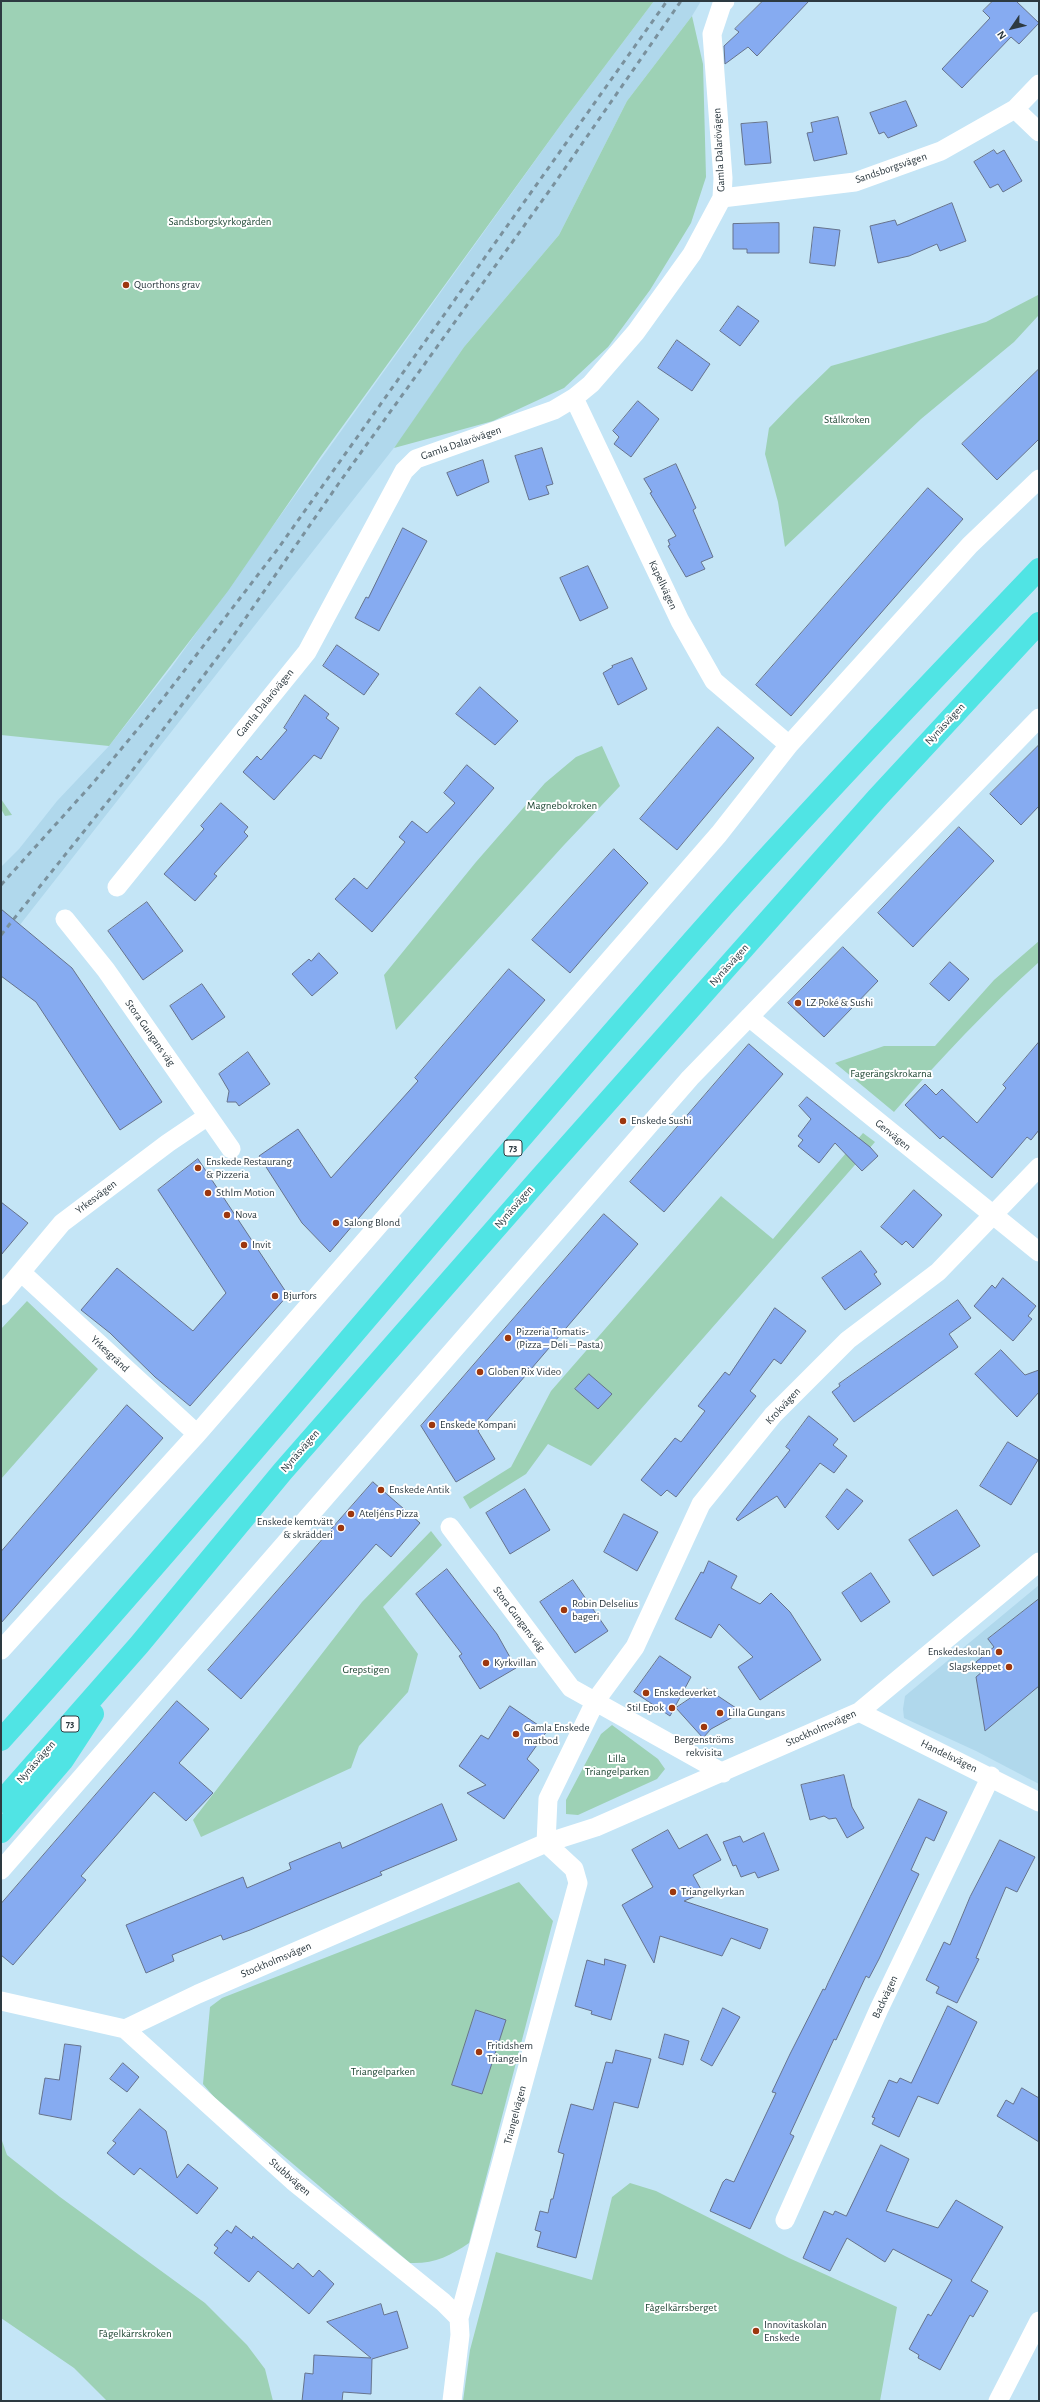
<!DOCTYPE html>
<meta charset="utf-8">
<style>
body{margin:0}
#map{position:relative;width:1040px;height:2402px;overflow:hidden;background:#c4e5f6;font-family:"Alegreya Sans",sans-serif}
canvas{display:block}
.frame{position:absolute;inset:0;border:2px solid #2d3a41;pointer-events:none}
.north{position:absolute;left:992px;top:8px;width:40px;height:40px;-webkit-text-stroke:3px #fff;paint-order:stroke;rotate:235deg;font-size:11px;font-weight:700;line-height:16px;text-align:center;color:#2d3a41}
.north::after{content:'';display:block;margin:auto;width:14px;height:18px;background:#2d3a41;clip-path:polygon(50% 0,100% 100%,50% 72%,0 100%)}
</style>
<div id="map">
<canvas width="1040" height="2402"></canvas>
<div class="frame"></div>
<div class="north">N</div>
</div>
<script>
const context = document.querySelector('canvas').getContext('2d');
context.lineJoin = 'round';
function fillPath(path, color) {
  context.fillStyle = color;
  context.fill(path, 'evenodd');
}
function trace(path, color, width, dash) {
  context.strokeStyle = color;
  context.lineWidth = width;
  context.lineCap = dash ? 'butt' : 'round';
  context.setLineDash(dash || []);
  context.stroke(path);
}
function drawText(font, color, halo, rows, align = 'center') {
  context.font = font + ' "Alegreya Sans",sans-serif';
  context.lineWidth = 4;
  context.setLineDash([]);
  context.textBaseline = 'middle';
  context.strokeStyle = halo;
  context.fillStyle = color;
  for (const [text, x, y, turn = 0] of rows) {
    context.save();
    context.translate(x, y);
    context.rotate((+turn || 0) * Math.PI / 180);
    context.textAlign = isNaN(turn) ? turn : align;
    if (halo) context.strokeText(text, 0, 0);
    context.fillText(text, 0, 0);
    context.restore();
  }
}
const built = new Path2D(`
 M 654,1 L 701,1 L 692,16 L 627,101 L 559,235 L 464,347 L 404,435 L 1,949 L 1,867 L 19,849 L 57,801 L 109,746 L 171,668 L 565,119 Z
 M 1039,1585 L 1039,1784 L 976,1751 L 904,1718 L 903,1709 L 905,1696 Z`);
const green = new Path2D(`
 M 1,1 L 654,1 L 565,119 L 321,456 L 228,591 L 109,746 L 1,735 Z
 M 692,16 L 703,64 L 706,177 L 691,223 L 650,290 L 608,347 L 564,388 L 493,421 L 394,448 L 464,347 L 559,235 L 627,101 Z
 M 1038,295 L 1038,316 L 1014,342 L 921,419 L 785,547 L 778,502 L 765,454 L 769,428 L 796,400 L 831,366 L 986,322 Z
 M 602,746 L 620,786 L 564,845 L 396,1030 L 384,975 L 476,862 L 545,783 L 576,757 Z
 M 1,799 L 12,815 L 5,816 L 1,809 Z
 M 1039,941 L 1039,962 C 987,1009 940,1059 894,1112 L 835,1063 L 884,1046 L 935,1046 L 994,980 Z
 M 863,1133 L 875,1142 L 591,1466 L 548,1444 L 526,1474 L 470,1509 L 463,1497 L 511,1467 L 551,1391 L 721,1196 L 773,1239 Z
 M 27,1301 L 98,1369 L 1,1479 L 1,1329 Z
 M 431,1531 L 442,1545 L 383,1607 L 418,1654 L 408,1692 L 359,1746 L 351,1768 L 201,1837 L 193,1820 L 362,1602 Z
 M 612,1725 L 658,1759 L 665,1769 L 657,1779 L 578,1815 L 566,1814 L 566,1800 L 601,1734 Z
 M 519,1882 L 553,1921 L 469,2243 C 450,2256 434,2264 410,2263 L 214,2097 L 203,2084 L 210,2007 L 222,1998 Z
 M 1,2138 L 7,2155 L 60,2197 L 205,2303 L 247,2345 L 265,2369 L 273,2401 L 107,2401 L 74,2368 L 1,2318 Z
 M 630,2183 L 656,2191 L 789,2258 L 897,2307 L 880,2401 L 463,2401 L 470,2350 L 496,2252 L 592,2280 L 612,2197 Z`);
const building = new Path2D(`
 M 763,1 L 809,1 L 757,56 L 748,47 L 725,64 L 724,46 L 739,32 L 735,29 Z
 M 993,1 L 1016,1 L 1039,23 L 1019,44 L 1011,37 L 962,88 L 942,69 L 990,18 L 983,11 Z
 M 906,101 L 917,126 L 888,138 L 884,132 L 879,134 L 870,113 Z
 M 838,117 L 847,154 L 814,161 L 807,133 L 813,132 L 811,123 Z
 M 767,122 L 771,163 L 745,165 L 741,124 Z
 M 994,150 L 997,154 L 1004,150 L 1022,181 L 1003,192 L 998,184 L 990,188 L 974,162 Z
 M 952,203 L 966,241 L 940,251 L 937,244 L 909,256 L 878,263 L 870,226 L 895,220 L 897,225 Z
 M 779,223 L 779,253 L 747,253 L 747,249 L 733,249 L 733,224 Z
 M 814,227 L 840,230 L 835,266 L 810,263 Z
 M 738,306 L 759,321 L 740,346 L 720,331 Z
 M 677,340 L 710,364 L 692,391 L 658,368 Z
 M 1039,369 L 1039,439 L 997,480 L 962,444 Z
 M 638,401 L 659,419 L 631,457 L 614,444 L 619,437 L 613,431 Z
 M 542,448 L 553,484 L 546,486 L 549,494 L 529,500 L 515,456 Z
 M 483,460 L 489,482 L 457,496 L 447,473 Z
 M 676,464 L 696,508 L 693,510 L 713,557 L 701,562 L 705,569 L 686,577 L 668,546 L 670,545 L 668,540 L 676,536 L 650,493 L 652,492 L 644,479 Z
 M 928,488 L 963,519 L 791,716 L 756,685 Z
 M 403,528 L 427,541 L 379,631 L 355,618 L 366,597 L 368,598 Z
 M 588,566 L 608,608 L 580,621 L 560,578 Z
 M 337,645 L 379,674 L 364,695 L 323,666 Z
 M 632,658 L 647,689 L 618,705 L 603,673 L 613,667 L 612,666 Z
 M 480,687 L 518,721 L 495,745 L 456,714 Z
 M 305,695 L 329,714 L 326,718 L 339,728 L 321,759 L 314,755 L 274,800 L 243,772 L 257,756 L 261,760 L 287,730 L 284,728 Z
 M 718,727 L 754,758 L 677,850 L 640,819 Z
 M 1039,745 L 1039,806 L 1021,825 L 990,794 Z
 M 467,765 L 494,788 L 372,932 L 335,899 L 354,878 L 367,889 L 405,842 L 399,837 L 412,821 L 427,833 L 455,803 L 444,793 Z
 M 221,803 L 248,827 L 244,832 L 248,836 L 214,874 L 217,876 L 195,901 L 164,874 L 204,829 L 201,826 Z
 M 959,827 L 994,861 L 913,947 L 878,913 Z
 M 614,849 L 648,883 L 570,973 L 532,940 Z
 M 147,902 L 183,951 L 143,980 L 108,931 Z
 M 1,909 L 72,968 L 162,1102 L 120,1130 L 36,1002 L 1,976 Z
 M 843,947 L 878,981 L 824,1037 L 788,1003 Z
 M 319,953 L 338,973 L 312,996 L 292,974 L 309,959 L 311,961 Z
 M 950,962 L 969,979 L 949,1001 L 930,984 Z
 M 509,969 L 545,1000 L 330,1252 L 302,1223 L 259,1156 L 298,1129 L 331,1178 L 418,1081 L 415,1078 Z
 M 202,984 L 225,1017 L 192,1040 L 170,1006 Z
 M 1039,1042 L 1039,1130 L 1031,1140 L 1027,1137 L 992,1178 L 943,1136 L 940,1139 L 905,1105 L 925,1084 L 936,1095 L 942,1089 L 977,1123 L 1006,1088 L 1003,1085 Z
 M 749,1044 L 783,1074 L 664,1212 L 630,1182 Z
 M 248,1052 L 270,1084 L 239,1106 L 236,1102 L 227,1102 L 229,1091 L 219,1074 Z
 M 807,1097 L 870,1147 L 878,1156 L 862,1171 L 835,1143 L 819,1163 L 798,1146 L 803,1140 L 798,1136 L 811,1119 L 799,1106 Z
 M 198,1159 L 288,1295 L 190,1406 L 155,1377 L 110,1333 L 81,1310 L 117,1268 L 193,1331 L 226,1293 L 158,1190 Z
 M 914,1190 L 942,1215 L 913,1248 L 906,1241 L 902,1245 L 881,1227 Z
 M 1,1202 L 28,1223 L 1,1255 Z
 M 604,1214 L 638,1244 L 478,1431 L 495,1459 L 456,1482 L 421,1426 Z
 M 861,1251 L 877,1272 L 874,1274 L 881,1284 L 845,1310 L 822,1278 Z
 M 1003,1278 L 1036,1306 L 1028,1316 L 1032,1319 L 1013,1341 L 974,1306 L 992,1285 L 995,1288 Z
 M 958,1300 L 971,1318 L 949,1334 L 958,1347 L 854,1422 L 832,1392 L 840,1386 L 839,1384 Z
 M 775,1308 L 806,1331 L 781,1364 L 774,1359 L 750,1391 L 756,1396 L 676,1497 L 667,1490 L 661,1496 L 641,1480 L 675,1438 L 681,1442 L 705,1411 L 698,1406 L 725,1372 L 729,1375 Z
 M 1001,1350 L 1025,1375 L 1039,1370 L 1039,1392 L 1017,1417 L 975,1374 Z
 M 589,1374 L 612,1394 L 598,1409 L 575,1389 Z
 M 127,1405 L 163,1438 L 1,1623 L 1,1552 Z
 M 809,1416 L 838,1439 L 833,1445 L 847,1456 L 834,1473 L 820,1463 L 785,1508 L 777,1496 L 738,1521 L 736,1519 L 790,1450 L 786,1447 Z
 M 1008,1442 L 1038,1460 L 1011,1505 L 980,1486 Z
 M 373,1482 L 420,1523 L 391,1557 L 376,1544 L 241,1699 L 208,1670 Z
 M 525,1489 L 550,1530 L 510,1554 L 486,1513 Z
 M 847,1489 L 863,1501 L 838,1530 L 826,1517 Z
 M 957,1510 L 980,1546 L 933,1576 L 909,1540 Z
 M 624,1514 L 658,1532 L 637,1571 L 604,1552 Z
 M 709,1561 L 737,1576 L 731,1588 L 760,1604 L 771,1593 L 790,1612 L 821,1660 L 760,1700 L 738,1667 L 753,1657 L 719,1624 L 711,1638 L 675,1619 L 701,1572 L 703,1573 Z
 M 447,1569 L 497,1634 L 516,1668 L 480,1689 L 459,1656 L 462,1654 L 416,1594 Z
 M 871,1573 L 890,1602 L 861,1622 L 842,1593 Z
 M 573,1580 L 608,1631 L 575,1653 L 540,1602 Z
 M 1039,1599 L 1039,1686 L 985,1731 L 976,1677 L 983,1671 L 976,1662 L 994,1647 L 988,1639 Z
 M 660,1656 L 691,1677 L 670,1716 L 634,1692 Z
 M 706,1688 L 742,1712 L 711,1729 L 703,1738 L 676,1708 Z
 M 177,1701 L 209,1729 L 179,1763 L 213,1793 L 186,1821 L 154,1792 L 81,1876 L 86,1880 L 13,1965 L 1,1955 L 1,1904 Z
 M 510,1706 L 547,1731 L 527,1759 L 539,1770 L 504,1819 L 467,1793 L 486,1785 L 459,1766 L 481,1735 L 488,1739 Z
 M 844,1775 L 852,1807 L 864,1828 L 847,1838 L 836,1818 L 829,1819 L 824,1816 L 810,1820 L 801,1785 Z
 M 919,1799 L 947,1812 L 934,1841 L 926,1837 L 911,1870 L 919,1874 L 879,1959 L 869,1978 L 866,1976 L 836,2040 L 834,2039 L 790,2134 L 794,2136 L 750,2229 L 710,2211 L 723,2182 L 726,2179 L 734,2182 L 776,2093 L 772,2092 L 790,2054 L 823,1989 L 825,1990 L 828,1983 Z
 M 442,1804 L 457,1840 L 380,1872 L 382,1875 L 250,1930 L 223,1940 L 221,1935 L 172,1955 L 174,1961 L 146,1973 L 126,1925 L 243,1877 L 247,1888 L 291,1869 L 289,1863 L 340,1842 L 342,1848 Z
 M 668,1830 L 679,1849 L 707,1834 L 721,1860 L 693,1875 L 703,1893 L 684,1901 L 768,1929 L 760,1949 L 731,1938 L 722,1956 L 660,1936 L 654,1963 L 622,1905 L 653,1887 L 632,1850 Z
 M 764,1833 L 779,1870 L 758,1878 L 755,1872 L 741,1877 L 736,1865 L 733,1866 L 723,1842 L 740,1836 L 743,1842 Z
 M 1000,1840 L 1035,1857 L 1017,1892 L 1006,1887 L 976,1958 L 979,1959 L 957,2003 L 936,1993 L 939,1987 L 926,1980 L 944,1942 L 950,1945 L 970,1897 Z
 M 605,1959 L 626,1965 L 611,2020 L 591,2014 L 592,2011 L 575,2006 L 587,1960 L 604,1965 Z
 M 948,2006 L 977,2022 L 938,2104 L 918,2096 L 899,2137 L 872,2124 L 875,2118 L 872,2117 L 889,2080 L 897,2083 L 900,2078 L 911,2083 Z
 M 723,2008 L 740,2017 L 712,2066 L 701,2060 Z
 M 476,2010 L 506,2020 L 482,2094 L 452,2085 Z
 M 665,2034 L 689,2041 L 683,2065 L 659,2058 Z
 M 65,2044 L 81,2046 L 71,2120 L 39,2114 L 45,2078 L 59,2080 Z
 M 616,2050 L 651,2059 L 638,2108 L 614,2102 L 576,2258 L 537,2247 L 541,2232 L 535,2230 L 540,2211 L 548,2213 L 551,2199 L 553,2199 L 564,2154 L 558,2152 L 571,2104 L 593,2110 L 606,2062 L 612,2063 Z
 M 123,2063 L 139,2077 L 127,2092 L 110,2079 Z
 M 1022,2088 L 1039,2098 L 1039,2142 L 997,2116 L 1006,2100 L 1013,2104 Z
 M 140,2109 L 166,2131 L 177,2178 L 188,2164 L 218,2188 L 197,2214 L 140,2168 L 134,2175 L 107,2153 L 116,2143 L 113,2141 Z
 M 881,2145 L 909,2159 L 886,2211 L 938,2228 L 956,2200 L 1003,2227 L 971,2281 L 988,2291 L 973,2317 L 970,2315 L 940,2370 L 918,2358 L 919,2355 L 909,2349 L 928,2314 L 931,2316 L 952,2280 L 893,2249 L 885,2262 L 847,2238 L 830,2271 L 803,2258 L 824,2211 L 833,2215 L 835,2211 L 846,2216 Z
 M 236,2226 L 252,2239 L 253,2236 L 293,2269 L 298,2263 L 313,2277 L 319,2270 L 334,2284 L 309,2314 L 258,2271 L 249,2282 L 214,2253 L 218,2248 L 214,2245 L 227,2230 L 231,2233 Z
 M 381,2304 L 384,2315 L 397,2311 L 408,2348 L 372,2359 L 371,2394 L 343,2392 L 342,2401 L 302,2401 L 305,2373 L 313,2374 L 314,2355 L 371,2358 L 327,2322 Z`);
const minor = new Path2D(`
 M 1015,109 L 1039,132
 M 722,198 L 855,182 L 941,151 L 1015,109 L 1039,84
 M 574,398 L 680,621 L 714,681 L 789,745
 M 117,887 L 307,652 L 404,471 L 416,459 L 554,410 L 574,398 L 591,384 L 636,332 L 692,254 L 722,198 L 723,178 L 712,34 L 722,4 L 725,1
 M 65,919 L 106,970 L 231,1149
 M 749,1017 L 1039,1252
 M 22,1273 L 197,1434
 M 1,1296 L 62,1223 L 168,1143 L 208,1116
 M 450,1527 L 571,1688 L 723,1773
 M 1,1650 L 197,1434 L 719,834 L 789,745 L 970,545 L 1039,479
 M 859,1712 L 1039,1802
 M 1,1870 L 690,1078 L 1039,718
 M 1,2001 L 125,2029 L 198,1994 L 546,1843 L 596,1827 L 859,1712 L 1039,1562
 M 125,2029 L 293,2181 L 443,2302 L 459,2318
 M 785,2220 L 879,2009 L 991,1776
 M 452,2401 L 460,2335 L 459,2318 L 578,1883 L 574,1869 L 546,1843 L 548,1799 L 596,1700 L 635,1647 L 701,1504 L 773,1415 L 848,1340 L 938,1272 L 1039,1167
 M 998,2401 L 1039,2321`);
const trunk = new Path2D(`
 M 1,1740 C 248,1465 481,1178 727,902 C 829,789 934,679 1039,569
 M 1,1802 L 139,1645 L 283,1471 L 539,1179 L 877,798 L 1039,623
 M 1,1832 L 63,1760 L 93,1714`);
const rail = new Path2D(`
 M 1,885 L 93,783 L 161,701 L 277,550 L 667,1
 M 1,935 L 129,775 L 229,642 L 339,483 L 552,187 L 681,1`);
const markers = [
 [126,285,4,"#9d370e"],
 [798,1003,4,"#9d370e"],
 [623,1121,4,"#9d370e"],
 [198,1168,4,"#9d370e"],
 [208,1193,4,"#9d370e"],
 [227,1215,4,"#9d370e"],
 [336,1223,4,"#9d370e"],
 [244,1245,4,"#9d370e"],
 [275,1296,4,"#9d370e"],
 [508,1338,4,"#9d370e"],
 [480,1372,4,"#9d370e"],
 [432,1425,4,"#9d370e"],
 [381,1490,4,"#9d370e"],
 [351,1514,4,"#9d370e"],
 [341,1528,4,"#9d370e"],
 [564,1610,4,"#9d370e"],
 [999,1652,4,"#9d370e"],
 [486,1663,4,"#9d370e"],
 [1009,1667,4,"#9d370e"],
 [646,1693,4,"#9d370e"],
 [672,1708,4,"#9d370e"],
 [720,1713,4,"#9d370e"],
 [704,1727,4,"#9d370e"],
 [516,1734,4,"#9d370e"],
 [673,1892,4,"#9d370e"],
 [479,2052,4,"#9d370e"],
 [756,2331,4,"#9d370e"]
];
const shields = [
 [513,1148,18],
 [70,1724,18]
];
const shieldNames = [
 ["73",513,1148],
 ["73",70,1724]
];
const streetNames = [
 ["Gamla Dalarövägen",719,150,-93],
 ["Sandsborgsvägen",891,168,-19],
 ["Gamla Dalarövägen",461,443,-19],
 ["Kapellvägen",663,585,65],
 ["Gamla Dalarövägen",265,703,-51],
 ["Nynäsvägen",945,724,-47],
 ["Nynäsvägen",729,965,-48],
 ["Stora Gungans väg",150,1033,55],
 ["Genvägen",893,1135,39],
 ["Yrkesvägen",96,1197,-37],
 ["Nynäsvägen",514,1207,-49],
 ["Yrkesgränd",110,1354,43],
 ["Krokvägen",783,1406,-47],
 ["Nynäsvägen",300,1451,-49],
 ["Stora Gungans väg",519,1619,53],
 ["Stockholmsvägen",821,1728,-24],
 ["Handelsvägen",949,1756,26],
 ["Nynäsvägen",36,1762,-49],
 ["Stockholmsvägen",276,1960,-23],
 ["Backvägen",885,1997,-65],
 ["Triangelvägen",515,2115,-75],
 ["Stubbvägen",290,2177,41]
];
const parkNames = [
 ["Sandsborgskyrkogården",220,222],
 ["Stålkroken",847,420],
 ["Magnebokroken",562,806],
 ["Fagerängskrokarna",891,1074],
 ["Grepstigen",366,1670],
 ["Lilla",617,1759],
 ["Triangelparken",617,1772],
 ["Triangelparken",383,2072],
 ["Fågelkärrsberget",681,2308],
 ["Fågelkärrskroken",135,2334]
];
const poiNames = [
 ["Quorthons grav",134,285],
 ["LZ Poké & Sushi",806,1003],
 ["Enskede Sushi",631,1121],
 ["Enskede Restaurang",206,1162],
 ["& Pizzeria",206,1175],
 ["Sthlm Motion",216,1193],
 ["Nova",235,1215],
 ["Salong Blond",344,1223],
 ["Invit",252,1245],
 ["Bjurfors",283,1296],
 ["Pizzeria Tomatis-",516,1332],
 ["(Pizza – Deli – Pasta)",516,1345],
 ["Globen Rix Video",488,1372],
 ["Enskede Kompani",440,1425],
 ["Enskede Antik",389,1490],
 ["Ateljéns Pizza",359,1514],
 ["Enskede kemtvätt",333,1522,"right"],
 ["& skrädderi",333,1535,"right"],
 ["Robin Delselius",572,1604],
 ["bageri",572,1617],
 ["Enskedeskolan",991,1652,"right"],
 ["Kyrkvillan",494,1663],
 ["Slagskeppet",1001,1667,"right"],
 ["Enskedeverket",654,1693],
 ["Stil Epok",664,1708,"right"],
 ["Lilla Gungans",728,1713],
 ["Gamla Enskede",524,1728],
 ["matbod",524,1741],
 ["Bergenströms",704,1740,"center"],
 ["rekvisita",704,1753,"center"],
 ["Triangelkyrkan",681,1892],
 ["Fritidshem",487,2046],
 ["Triangeln",487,2059],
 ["Innovitaskolan",764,2325],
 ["Enskede",764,2338]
];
fillPath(built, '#b0d8ec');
fillPath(green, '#9dd1b5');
fillPath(building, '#86abf1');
trace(building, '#66738c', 1);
trace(minor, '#fff', 19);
trace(trunk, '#50e4e4', 22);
trace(rail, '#7a919d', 3, [5, 5]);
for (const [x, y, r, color] of markers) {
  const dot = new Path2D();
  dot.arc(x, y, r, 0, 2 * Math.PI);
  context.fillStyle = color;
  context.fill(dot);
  trace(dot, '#fff', 1.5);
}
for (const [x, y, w] of shields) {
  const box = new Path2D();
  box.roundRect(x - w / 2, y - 8, w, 16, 3);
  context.fillStyle = '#fff';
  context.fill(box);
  trace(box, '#2d3a41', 1);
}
drawText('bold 10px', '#2d3a41', null, shieldNames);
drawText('11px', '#2d3a41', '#fff', streetNames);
drawText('11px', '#1e4633', '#fff', parkNames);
drawText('11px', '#2d3a41', '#fff', poiNames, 'left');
</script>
